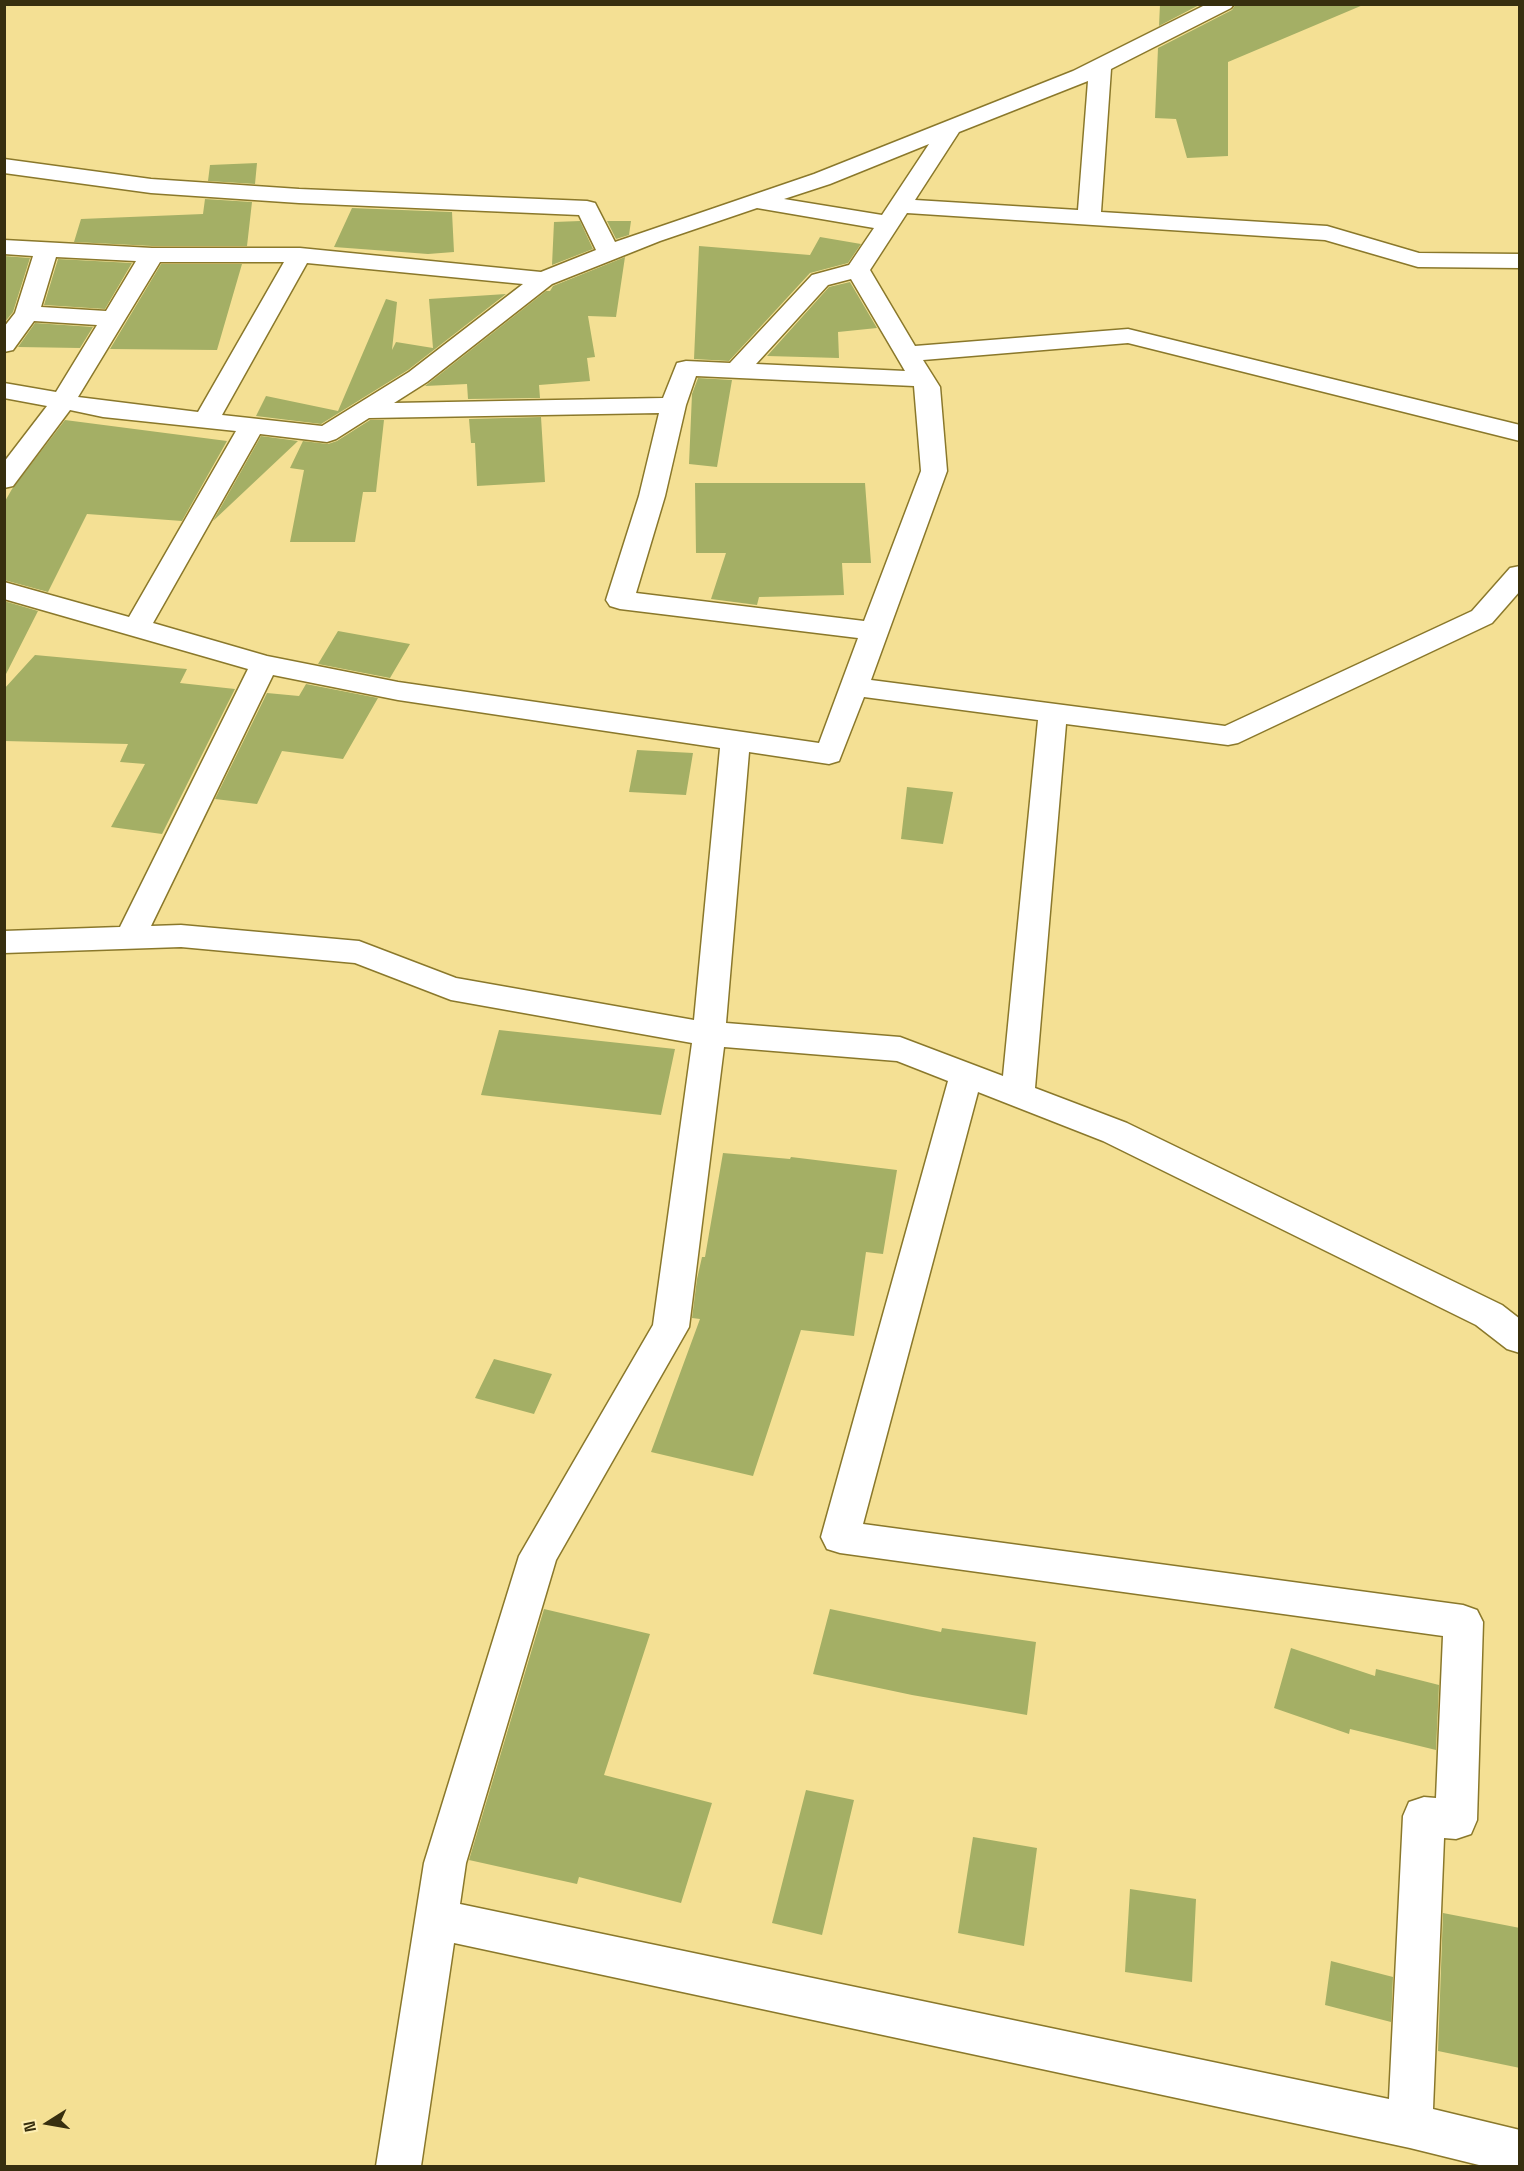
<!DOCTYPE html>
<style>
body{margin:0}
#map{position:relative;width:1524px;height:2171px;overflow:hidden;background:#f4e094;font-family:"Space Grotesk",sans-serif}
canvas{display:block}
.frame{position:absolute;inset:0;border:6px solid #372f0f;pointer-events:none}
.north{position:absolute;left:18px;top:2093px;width:60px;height:60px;-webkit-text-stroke:4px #fdeeb1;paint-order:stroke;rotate:259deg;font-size:16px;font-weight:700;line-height:24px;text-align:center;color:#372f0f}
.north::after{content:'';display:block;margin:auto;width:21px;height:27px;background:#372f0f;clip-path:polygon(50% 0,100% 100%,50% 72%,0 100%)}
</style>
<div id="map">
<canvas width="1524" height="2171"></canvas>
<div class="frame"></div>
<div class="north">N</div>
</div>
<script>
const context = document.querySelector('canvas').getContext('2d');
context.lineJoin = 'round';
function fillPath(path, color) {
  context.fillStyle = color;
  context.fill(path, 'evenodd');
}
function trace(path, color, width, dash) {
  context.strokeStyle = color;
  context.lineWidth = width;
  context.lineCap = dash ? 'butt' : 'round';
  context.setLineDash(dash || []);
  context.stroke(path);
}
const building = new Path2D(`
 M 1160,4 L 1201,4 L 1159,26 Z
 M 1236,4 L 1363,5 L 1228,62 L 1228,156 L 1187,158 L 1176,119 L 1155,118 L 1158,48 L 1232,10 Z
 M 257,163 L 255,184 L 208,181 L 210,165 Z
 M 205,199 L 252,202 L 247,246 L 152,246 L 74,242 L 81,219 L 203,214 Z
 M 352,208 L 452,212 L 454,252 L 428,254 L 334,247 Z
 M 580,221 L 593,249 L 552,265 L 554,222 Z
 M 607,221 L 631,221 L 629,235 L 616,239 Z
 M 820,237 L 861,244 L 848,263 L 810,273 L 729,361 L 694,359 L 699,246 L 810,255 Z
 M 4,256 L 30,258 L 13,312 L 4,323 Z
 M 625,257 L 616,317 L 588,316 L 595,357 L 587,358 L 590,381 L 539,385 L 540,398 L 468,399 L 467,384 L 425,386 L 546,291 L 550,291 L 553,286 Z
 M 58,259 L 132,263 L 105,309 L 44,305 Z
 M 161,264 L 242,264 L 217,350 L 110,349 Z
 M 850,282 L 877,328 L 838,332 L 839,358 L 767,356 L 829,287 Z
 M 506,294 L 408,370 L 321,424 L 256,416 L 266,396 L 338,411 L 386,299 L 397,302 L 392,350 L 396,342 L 433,348 L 429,299 Z
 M 35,323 L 93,327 L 80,348 L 18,347 Z
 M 698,378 L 732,380 L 717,467 L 689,464 L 692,394 Z
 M 541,417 L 545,482 L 477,486 L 475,443 L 471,443 L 469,419 Z
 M 65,420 L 227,441 L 182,521 L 87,514 L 48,592 L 4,580 L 4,503 L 12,489 Z
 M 370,420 L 384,420 L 376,492 L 363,492 L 355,542 L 290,542 L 304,470 L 290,468 L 303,441 L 328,444 L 337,441 Z
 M 261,436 L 298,441 L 213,521 Z
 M 695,483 L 865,483 L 871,563 L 842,563 L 844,595 L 759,597 L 757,605 L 711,599 L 726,553 L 696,553 Z
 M 4,601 L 38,611 L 4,678 Z
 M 338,631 L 410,644 L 390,678 L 318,664 Z
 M 35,655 L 187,669 L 180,683 L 235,689 L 162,834 L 111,827 L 145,764 L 120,762 L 128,744 L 4,741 L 4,689 Z
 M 306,684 L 378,698 L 343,759 L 282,751 L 257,804 L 215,799 L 267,693 L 299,696 Z
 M 637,750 L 693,753 L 686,795 L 629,792 Z
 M 907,787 L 953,792 L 943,844 L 901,839 Z
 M 499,1030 L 675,1049 L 661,1115 L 481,1095 Z
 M 723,1153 L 790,1159 L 791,1157 L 897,1170 L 883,1254 L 866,1252 L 854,1336 L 801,1330 L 753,1476 L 651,1452 L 700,1319 L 692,1318 L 697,1279 L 702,1257 L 705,1257 Z
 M 494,1359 L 552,1374 L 534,1414 L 475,1398 Z
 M 544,1609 L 650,1634 L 604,1775 L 712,1803 L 681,1903 L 579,1877 L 577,1884 L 469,1860 Z
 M 830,1609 L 941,1632 L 942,1628 L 1036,1642 L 1027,1715 L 912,1695 L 813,1674 Z
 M 1291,1648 L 1375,1676 L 1376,1669 L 1439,1685 L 1436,1750 L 1350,1729 L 1349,1734 L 1274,1708 Z
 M 806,1790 L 854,1800 L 822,1935 L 772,1923 Z
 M 973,1837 L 1037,1848 L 1024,1946 L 958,1933 Z
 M 1130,1889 L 1196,1899 L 1192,1982 L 1125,1972 Z
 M 1443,1913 L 1520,1928 L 1520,2068 L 1438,2051 Z
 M 1331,1961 L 1393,1977 L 1391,2022 L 1325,2005 Z`);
const minor = new Path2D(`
 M 1207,4 L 1234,4 L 1231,8 L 1111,69 L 1101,212 L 1327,226 L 1419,253 L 1520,254 L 1520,268 L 1418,267 L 1325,240 L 907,213 L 870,270 L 915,346 L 1128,329 L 1520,425 L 1520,441 L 1128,343 L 923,360 L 940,387 L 947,471 L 871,680 L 1225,726 L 1472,611 L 1510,568 L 1520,566 L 1520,591 L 1492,623 L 1238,743 L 1228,745 L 1066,724 L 1035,1088 L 1127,1123 L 1502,1305 L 1520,1319 L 1520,1353 L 1507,1349 L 1476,1325 L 1103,1141 L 978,1092 L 863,1524 L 1463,1605 L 1477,1610 L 1483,1622 L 1477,1820 L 1471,1834 L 1456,1839 L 1444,1838 L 1433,2109 L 1520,2130 L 1520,2166 L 1483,2166 L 1410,2148 L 454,1943 L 421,2166 L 376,2166 L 424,1863 L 519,1556 L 653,1325 L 692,1043 L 451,1000 L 355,963 L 181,947 L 4,953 L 4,931 L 120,927 L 248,669 L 4,599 L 4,582 L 129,617 L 236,431 L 103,417 L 70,410 L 13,486 L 4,488 L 4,462 L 47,406 L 4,398 L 4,383 L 56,392 L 97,325 L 34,321 L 13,350 L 4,352 L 4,327 L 15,313 L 33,256 L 4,254 L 4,240 L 152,248 L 300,248 L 541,272 L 596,250 L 579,215 L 299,203 L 151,193 L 4,173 L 4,159 L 151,179 L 299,189 L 587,201 L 595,203 L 615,242 L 814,174 L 1073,71 ZM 1088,81 L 1078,210 L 915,200 L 959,132 ZM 929,144 L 882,215 L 784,199 L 830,184 ZM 757,208 L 874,228 L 849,265 L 812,275 L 730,363 L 686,361 L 677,363 L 663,398 L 394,403 L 427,382 L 552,284 L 660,241 ZM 56,257 L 136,261 L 106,311 L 41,307 ZM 160,262 L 284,262 L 198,412 L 78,397 ZM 307,263 L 523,284 L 409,372 L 322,426 L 222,415 ZM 851,279 L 905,371 L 756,364 L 828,285 ZM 696,376 L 914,386 L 921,471 L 864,621 L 636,593 L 665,496 L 686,405 ZM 659,413 L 639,496 L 606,600 L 610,606 L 620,609 L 858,638 L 819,743 L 398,682 L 267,656 L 153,623 L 260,434 L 327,442 L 336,439 L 369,418 ZM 273,675 L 398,700 L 720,748 L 694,1020 L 456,978 L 359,941 L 181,925 L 151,926 ZM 864,697 L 1038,720 L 1003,1076 L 900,1037 L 726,1023 L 749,752 L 829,764 L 839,761 ZM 724,1047 L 897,1061 L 948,1081 L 821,1537 L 827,1549 L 840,1553 L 1443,1636 L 1436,1798 L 1424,1797 L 1409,1802 L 1403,1816 L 1389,2099 L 460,1904 L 466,1863 L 556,1560 L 689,1327 Z`);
fillPath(building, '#a4af65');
trace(minor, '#8a782b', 3);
fillPath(minor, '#fff');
</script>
